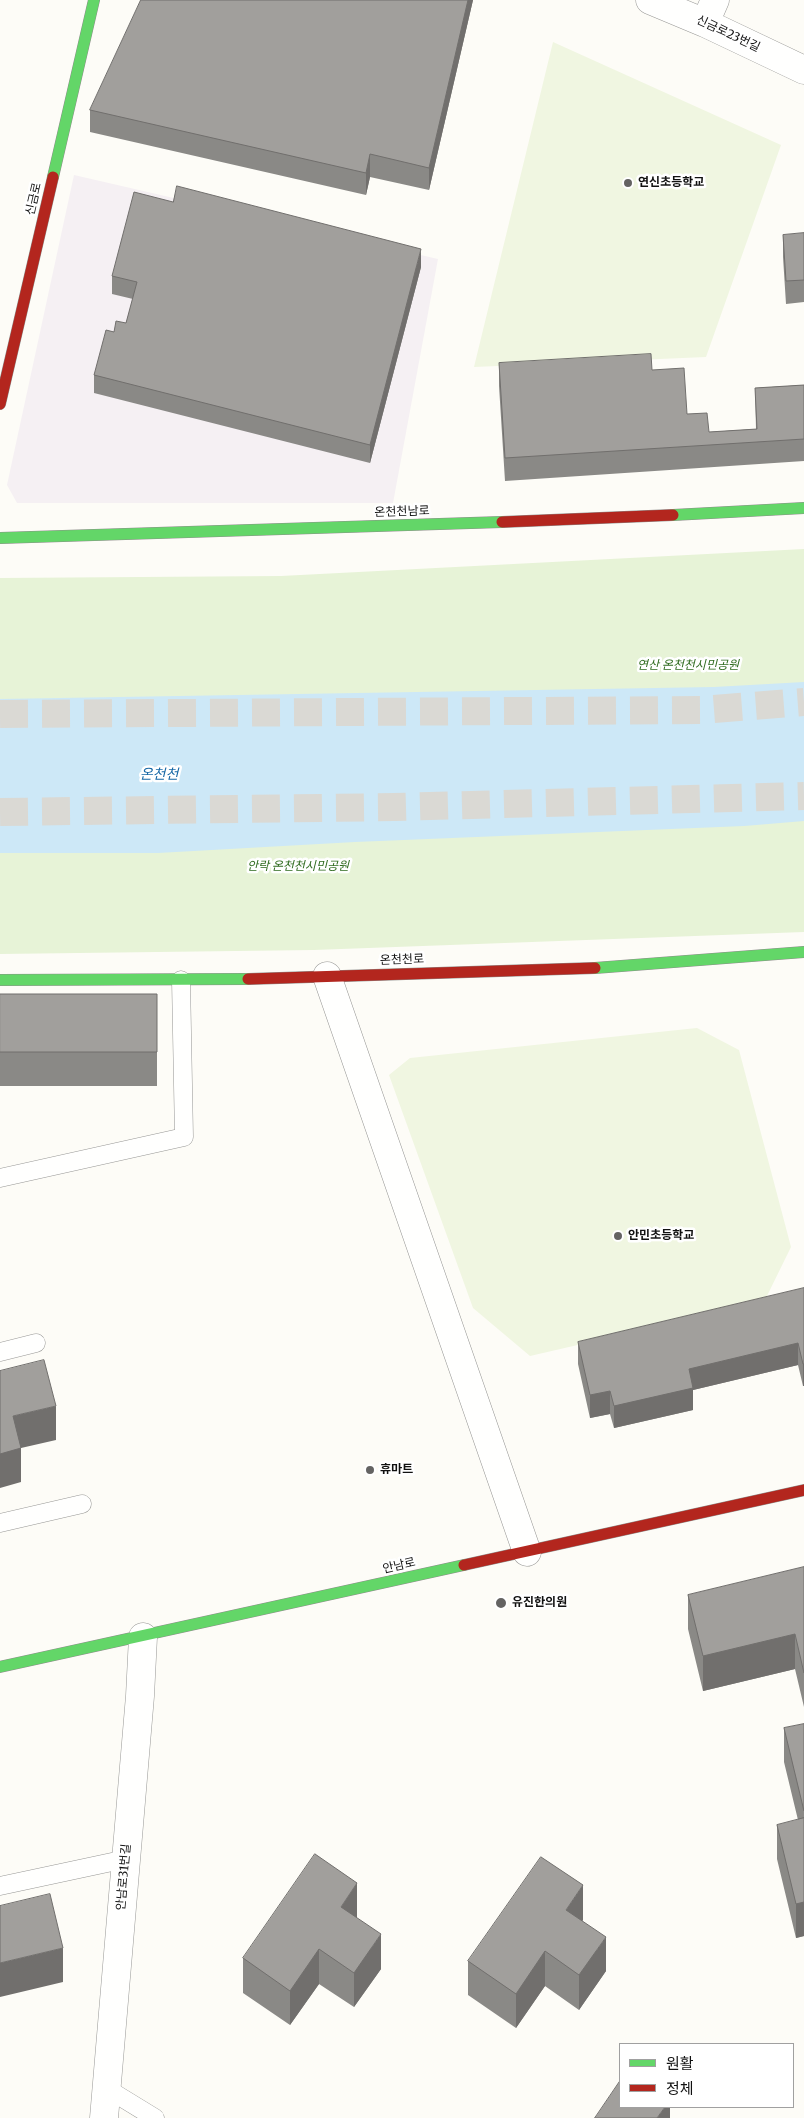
<!DOCTYPE html>
<meta charset="utf-8">
<style>
body{margin:0}
#map{position:relative;width:804px;height:2118px;overflow:hidden;background:#fdfcf7;font-family:Merriweather,"Noto Sans KR",serif}
canvas{display:block}
.legend{position:absolute;left:619px;top:2043px;width:175px;height:65px;box-sizing:border-box;background:#fff;border:1px solid #a0a0a0;margin:0;padding:6px 9px;list-style:none;font-size:15px;color:#111}
.legend li{display:flex;align-items:center;gap:10px;height:25px}
.legend b{width:25px;border:1px solid #a0a0a0}
</style>
<div id="map">
<canvas width="804" height="2118"></canvas>
<ul class="legend">
<li><b style="height:6px;background:#63d668"></b>원활</li>
<li><b style="height:6px;background:#b3261e"></b>정체</li>
</ul>
</div>
<script>
const context = document.querySelector('canvas').getContext('2d');
context.lineJoin = 'round';
function fillPath(path, color) {
  context.fillStyle = color;
  context.fill(path, 'evenodd');
}
function trace(path, color, width, dash) {
  context.strokeStyle = color;
  context.lineWidth = width;
  context.lineCap = dash ? 'butt' : 'round';
  context.setLineDash(dash || []);
  context.stroke(path);
}
function drawText(font, color, halo, rows, align = 'center') {
  context.font = font + ' Merriweather,"Noto Sans KR",serif';
  context.lineWidth = 5;
  context.setLineDash([]);
  context.textBaseline = 'middle';
  context.strokeStyle = halo;
  context.fillStyle = color;
  for (const [text, x, y, turn = 0] of rows) {
    context.save();
    context.translate(x, y);
    context.rotate((+turn || 0) * Math.PI / 180);
    context.textAlign = isNaN(turn) ? turn : align;
    if (halo) context.strokeText(text, 0, 0);
    context.fillText(text, 0, 0);
    context.restore();
  }
}
const industrial = new Path2D(`
 M 74,175 L 438,259 L 393,503 L 17,503 L 7,485 Z`);
const green = new Path2D(`
 M 804,549 L 804,932 L 314,950 L 0,954 L 0,578 L 281,576 Z`);
const pitch = new Path2D(`
 M 553,42 L 781,145 L 706,357 L 474,367 Z
 M 697,1028 L 739,1050 L 791,1247 L 764,1302 L 530,1356 L 473,1308 L 389,1075 L 410,1058 Z`);
const water = new Path2D(`
 M 804,682 L 804,821 L 744,826 L 355,842 L 158,853 L 0,853 L 0,699 L 714,687 Z`);
const highwayTunnel = new Path2D(`
 M 0,714 L 700,710 L 804,702
 M 0,812 L 394,807 L 804,796`);
const lane = new Path2D(`
 M 0,1178 L 184,1137 L 181,980
 M 0,1352 L 36,1343
 M 0,1523 L 82,1504
 M 0,1886 L 126,1859
 M 106,2088 L 155,2118`);
const street = new Path2D(`
 M 650,0 L 705,23 L 804,70
 M 705,23 L 715,0
 M 327,976 L 527,1552
 M 104,2118 L 140,1696 L 143,1637`);
const fast = new Path2D(`
 M 53,177 L 94,0
 M 673,515 L 804,508
 M 0,538 L 502,522
 M 595,968 L 804,952
 M 0,980 L 248,979
 M 0,1667 L 464,1565`);
const jam = new Path2D(`
 M 0,404 L 53,177
 M 502,522 L 673,515
 M 248,979 L 595,968
 M 464,1565 L 804,1490`);
const wall = new Path2D(`
 M 141,0 L 473,0 L 429,190 L 370,177 L 366,195 L 90,132 L 90,110 Z
 M 804,233 L 804,302 L 786,304 L 783,257 L 783,235 Z
 M 421,267 L 370,463 L 94,393 L 94,375 L 114,332 L 126,323 L 133,299 L 112,294 L 112,276 Z
 M 499,363 L 652,370 L 687,414 L 709,432 L 756,429 L 755,388 L 804,385 L 804,461 L 505,481 L 499,386 Z
 M 0,994 L 157,994 L 157,1086 L 0,1086 Z
 M 804,1288 L 803,1386 L 798,1365 L 693,1390 L 693,1410 L 614,1428 L 610,1414 L 590,1418 L 578,1364 L 578,1342 Z
 M 804,1567 L 804,1707 L 795,1669 L 703,1691 L 688,1629 L 688,1595 Z
 M 804,1724 L 804,1936 L 796,1938 L 777,1859 L 777,1825 L 798,1820 L 784,1762 L 784,1728 Z
 M 357,1917 L 357,1918 L 381,1969 L 354,2007 L 319,1984 L 290,2025 L 243,1993 L 243,1958 Z
 M 583,1920 L 582,1921 L 606,1971 L 579,2010 L 545,1986 L 516,2028 L 468,1995 L 468,1961 Z`);
const shadedWall = new Path2D(`
 M 468,0 L 473,0 L 429,190 L 429,168 Z
 M 370,154 L 370,177 L 366,195 L 366,173 Z
 M 421,249 L 421,267 L 370,463 L 370,445 Z
 M 798,1343 L 798,1365 L 693,1390 L 693,1410 L 614,1428 L 614,1406 L 689,1369 Z
 M 803,1364 L 804,1364 L 804,1386 L 803,1386 Z
 M 610,1391 L 610,1414 L 590,1418 L 590,1395 Z
 M 56,1406 L 56,1440 L 21,1448 L 21,1482 L 0,1488 L 0,1454 L 13,1416 Z
 M 795,1634 L 795,1669 L 703,1691 L 703,1656 Z
 M 357,1883 L 357,1917 L 341,1941 L 341,1907 Z
 M 583,1885 L 583,1920 L 566,1944 L 566,1910 Z
 M 804,1902 L 804,1936 L 796,1938 L 796,1904 Z
 M 381,1934 L 381,1969 L 354,2007 L 354,1973 Z
 M 606,1937 L 606,1971 L 579,2010 L 579,1975 Z
 M 63,1948 L 63,1982 L 0,1997 L 0,1963 Z
 M 319,1949 L 319,1984 L 290,2025 L 290,1991 Z
 M 545,1951 L 545,1986 L 516,2028 L 516,1994 Z
 M 665,2107 L 670,2107 L 670,2118 L 657,2118 Z`);
const building = new Path2D(`
 M 141,0 L 468,0 L 429,168 L 370,154 L 366,173 L 90,110 Z
 M 177,186 L 421,249 L 370,445 L 94,375 L 106,330 L 114,332 L 116,321 L 126,323 L 137,282 L 112,276 L 134,192 L 173,202 Z
 M 804,233 L 804,280 L 786,281 L 783,235 Z
 M 651,354 L 652,370 L 684,368 L 687,414 L 707,413 L 709,432 L 757,429 L 755,388 L 804,385 L 804,439 L 505,458 L 499,363 Z
 M 0,994 L 157,994 L 157,1052 L 0,1052 Z
 M 804,1288 L 804,1364 L 803,1364 L 798,1343 L 689,1369 L 693,1388 L 614,1406 L 610,1391 L 590,1395 L 578,1342 Z
 M 44,1360 L 56,1406 L 13,1416 L 21,1448 L 0,1454 L 0,1371 Z
 M 804,1567 L 804,1673 L 795,1634 L 703,1656 L 688,1595 Z
 M 804,1724 L 804,1811 L 784,1728 Z
 M 804,1818 L 804,1902 L 796,1904 L 777,1825 Z
 M 315,1854 L 357,1883 L 341,1907 L 381,1934 L 354,1973 L 319,1949 L 290,1991 L 243,1958 Z
 M 541,1857 L 583,1885 L 566,1910 L 606,1937 L 579,1975 L 545,1951 L 516,1994 L 468,1961 Z
 M 50,1894 L 63,1948 L 0,1963 L 0,1906 Z
 M 620,2081 L 620,2107 L 665,2107 L 657,2118 L 595,2118 Z`);
const markers = [
 [628,183,5,"#646362"],
 [618,1236,5,"#646362"],
 [370,1470,5,"#646362"],
 [501,1603,6,"#646362"]
];
const streetNames = [
 ["신금로23번길",728,34,25],
 ["신금로",34,199,-77],
 ["온천천남로",402,512,-2],
 ["온천천로",402,960,-2],
 ["안남로",399,1566,-13],
 ["안남로31번길",124,1877,-85]
];
const poiNames = [
 ["연신초등학교",638,183],
 ["안민초등학교",628,1236],
 ["휴마트",380,1470],
 ["유진한의원",512,1603]
];
const parkNames = [
 ["연산 온천천시민공원",688,666],
 ["안락 온천천시민공원",298,867]
];
const waterNames = [
 ["온천천",159,775]
];
fillPath(industrial, '#f5f0f3');
fillPath(green, '#e7f3d7');
fillPath(pitch, '#f0f6e1');
fillPath(water, '#cde8f7');
trace(highwayTunnel, '#dad9d4', 28, [28, 14]);
trace(lane, '#979795', 19);
trace(street, '#979795', 29);
trace(fast, '#8e8d8b', 12);
trace(jam, '#8e8d8b', 12);
trace(lane, '#fffffe', 18);
trace(street, '#fffffe', 28);
trace(fast, '#63d668', 11);
trace(jam, '#b3261e', 11);
fillPath(wall, '#8a8986');
fillPath(shadedWall, '#716f6d');
fillPath(building, '#a19f9c');
trace(building, '#716f6d', 1);
for (const [x, y, r, color] of markers) {
  const dot = new Path2D();
  dot.arc(x, y, r, 0, 2 * Math.PI);
  context.fillStyle = color;
  context.fill(dot);
  trace(dot, '#fff', 2);
}
drawText('12px', '#111', '#fff', streetNames);
drawText('bold 12px', '#111', '#fff', poiNames, 'left');
drawText('italic 12px', '#2f6b1f', '#fff', parkNames);
drawText('italic 14px', '#1768a6', '#fff', waterNames);
</script>
